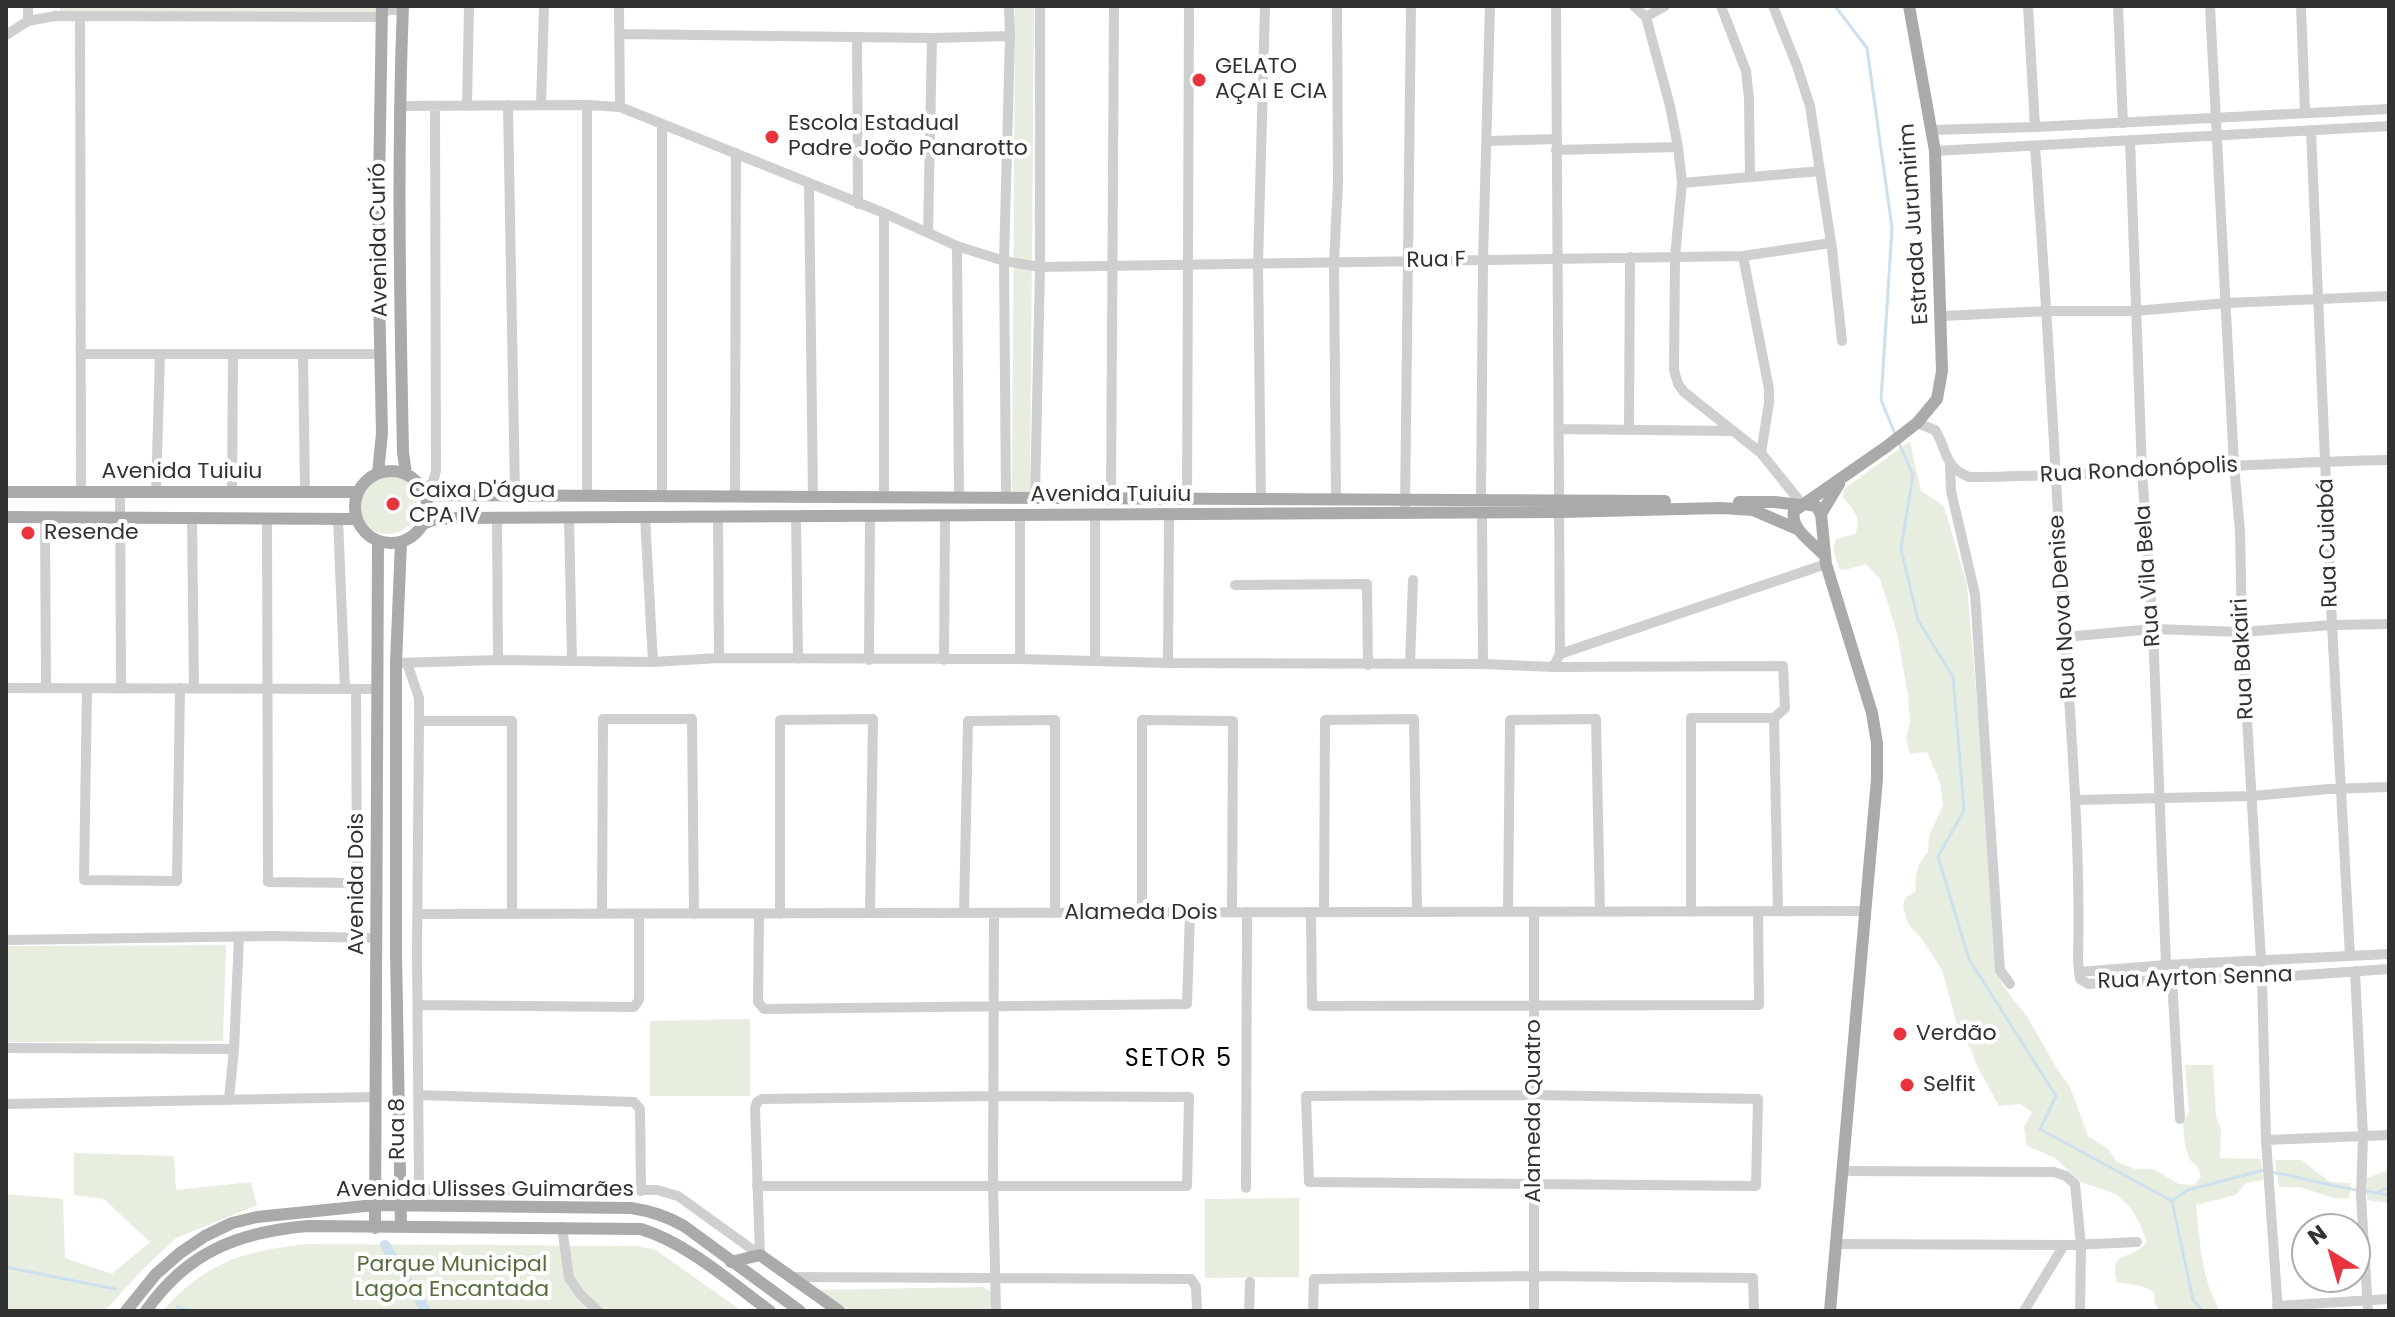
<!DOCTYPE html>
<meta charset="utf-8">
<style>
body{margin:0}
#map{position:relative;width:2395px;height:1317px;overflow:hidden;background:#fff;font-family:Poppins,sans-serif}
canvas{display:block}
.frame{position:absolute;inset:0;border:8px solid #323232;pointer-events:none}
.north{position:absolute;left:2291px;top:1213px;width:80px;height:80px;box-sizing:border-box;background:#fff;border:2px solid #adadad;border-radius:50%;rotate:323deg;font-size:22px;font-weight:700;line-height:32px;text-align:center;color:#323232}
.north::after{content:'';display:block;margin:auto;width:28px;height:36px;background:#e9333d;clip-path:polygon(50% 0,100% 100%,50% 72%,0 100%)}
</style>
<div id="map">
<canvas width="2395" height="1317"></canvas>
<div class="frame"></div>
<div class="north">N</div>
</div>
<script>
const context = document.querySelector('canvas').getContext('2d');
context.lineJoin = 'round';
function fillPath(path, color) {
  context.fillStyle = color;
  context.fill(path, 'evenodd');
}
function trace(path, color, width, dash) {
  context.strokeStyle = color;
  context.lineWidth = width;
  context.lineCap = dash ? 'butt' : 'round';
  context.setLineDash(dash || []);
  context.stroke(path);
}
function drawText(font, color, halo, rows, align = 'center') {
  context.font = font + ' Poppins,sans-serif';
  context.lineWidth = 8;
  context.setLineDash([]);
  context.textBaseline = 'middle';
  context.strokeStyle = halo;
  context.fillStyle = color;
  for (const [text, x, y, turn = 0] of rows) {
    context.save();
    context.translate(x, y);
    context.rotate((+turn || 0) * Math.PI / 180);
    context.textAlign = isNaN(turn) ? turn : align;
    if (halo) context.strokeText(text, 0, 0);
    context.fillText(text, 0, 0);
    context.restore();
  }
}
const green = new Path2D(`
 M 60,6 L 377,6 L 377,14 L 60,12 Z
 M 1015,6 L 1034,6 L 1030,492 L 1012,492 Z
 M 1910,441 L 1921,491 L 1944,506 L 1967,585 L 1983,771 L 1995,967 L 2003,986 L 2028,1018 L 2057,1069 L 2070,1087 L 2088,1136 L 2108,1149 L 2117,1162 L 2135,1169 L 2153,1169 L 2179,1184 L 2194,1185 L 2201,1177 L 2198,1167 L 2190,1160 L 2185,1146 L 2183,1124 L 2189,1112 L 2185,1065 L 2213,1065 L 2216,1117 L 2221,1128 L 2220,1158 L 2261,1159 L 2263,1180 L 2246,1183 L 2236,1195 L 2196,1205 C 2200,1243 2201,1277 2220,1311 L 2159,1311 L 2155,1304 L 2154,1292 L 2141,1286 L 2117,1282 C 2110,1257 2121,1259 2136,1251 C 2140,1249 2143,1245 2147,1242 L 2140,1224 L 2130,1207 L 2116,1194 L 2081,1182 L 2055,1158 L 2027,1146 L 2024,1127 L 2032,1112 L 2020,1104 L 1999,1106 L 1977,1066 L 1972,1051 L 1959,1032 L 1942,970 L 1922,939 L 1908,924 L 1903,907 L 1905,898 L 1916,891 C 1914,874 1917,865 1928,852 L 1929,836 L 1943,805 L 1940,782 L 1927,752 L 1910,754 L 1906,738 L 1910,721 L 1908,695 L 1897,633 L 1880,579 L 1866,564 L 1845,570 L 1839,568 L 1833,549 L 1836,539 L 1855,534 C 1862,518 1854,510 1843,498 L 1844,489 Z
 M358 504a30 30 0 1 1 60 0a30 30 0 1 1-60 0Z
 M 226,945 L 223,1041 L 6,1042 L 6,946 Z
 M 750,1019 L 750,1096 L 650,1096 L 650,1021 Z
 M 74,1153 L 174,1156 L 176,1190 L 251,1182 L 257,1205 L 176,1238 L 141,1271 L 105,1311 L 6,1311 L 6,1194 L 63,1199 L 65,1258 L 112,1274 L 150,1242 L 104,1199 L 74,1195 Z
 M 2275,1160 L 2301,1160 L 2330,1182 L 2351,1183 L 2349,1199 L 2333,1198 L 2300,1187 L 2279,1187 Z
 M 2389,1170 L 2389,1203 L 2367,1200 L 2366,1178 Z
 M 1299,1198 L 1299,1277 L 1205,1278 L 1205,1199 Z
 M 307,1244 L 638,1246 L 656,1250 L 742,1311 L 162,1311 C 207,1262 243,1251 307,1244 Z
 M 983,1287 L 991,1292 L 992,1311 L 844,1311 L 815,1290 Z`);
const stream = new Path2D(`
 M 1835,6 L 1867,48 L 1892,228 L 1881,400 L 1896,436
 M 1899,443 L 1913,475 L 1901,549 L 1918,620 L 1953,677 L 1964,810 L 1938,857 L 1969,959 L 2056,1096 L 2040,1129 L 2172,1201 L 2193,1300 L 2203,1311
 M 2271,1172 C 2301,1177 2328,1186 2358,1190
 M 2365,1191 L 2389,1195
 M 2378,1192 L 2389,1187
 M 2173,1200 L 2188,1190 L 2264,1170
 M 6,1267 L 115,1289
 M 177,1307 L 194,1311`);
const canal = new Path2D(`
 M 385,1245 L 426,1311`);
const minor = new Path2D(`
 M 28,6 L 28,21
 M 619,6 L 620,107
 M 1634,6 L 1646,17 L 1670,106 L 1678,147 L 1682,183 L 1675,257 L 1674,370 L 1678,384 L 1684,392 L 1761,453 L 1802,504
 M 1721,6 L 1746,71 L 1749,99 L 1750,177
 M 1773,6 L 1797,66 L 1810,106 L 1832,249 L 1842,341
 M 2028,6 L 2035,127
 M 2118,6 L 2123,123
 M 2210,6 L 2234,465 L 2240,531 L 2242,632 L 2262,978 L 2266,1140 L 2278,1311
 M 2301,6 L 2305,112
 M 80,16 L 81,492
 M 1646,17 L 1665,6
 M 619,34 L 932,38 L 1010,36
 M 6,35 L 28,21 L 55,16 L 381,17 L 387,10 L 402,10
 M 857,37 L 858,204
 M 467,105 L 469,6
 M 508,105 L 515,495
 M 541,105 L 544,6
 M 587,105 L 587,495
 M 399,106 L 587,105 L 620,107 L 884,213 L 957,246 L 1004,261 L 1040,267 L 1743,256 L 1831,243
 M 1931,130 L 2035,127 L 2389,109
 M 2311,130 L 2332,625 L 2350,956
 M 2130,140 L 2142,471 L 2153,629 L 2166,965
 M 1488,141 L 1557,139
 M 2035,147 C 2047,299 2054,450 2063,602 C 2070,722 2081,841 2078,961 L 2080,979 L 2088,984 L 2172,979 L 2262,978 L 2389,969
 M 1556,150 L 1678,147
 M 1935,151 L 2389,126
 M 1682,183 L 1820,171
 M 809,184 L 813,497
 M 884,213 L 884,497
 M 928,232 L 932,38
 M 957,246 L 959,497
 M 1743,256 L 1769,389 L 1769,403 L 1761,453
 M 1942,316 L 2048,311 L 2135,311 L 2227,303 L 2389,296
 M 81,354 L 380,354
 M 303,354 L 305,492
 M 1917,423 L 1935,430 C 1948,450 1943,467 1969,477 C 2109,476 2249,462 2389,460
 M 1559,429 L 1732,431
 M 1629,429 L 1630,257
 M 1950,465 L 1951,491 L 1975,594 L 2000,970 L 2010,984
 M 423,491 L 433,482 L 436,471 L 435,106
 M 120,492 L 121,688
 M 156,492 L 160,354
 M 232,492 L 233,354
 M 662,496 L 662,124
 M 735,496 L 736,153
 M 1006,498 L 1004,261 L 1010,36 L 1009,6
 M 1035,498 L 1040,267 L 1040,6
 M 1111,499 L 1114,6
 M 1187,499 L 1189,6
 M 1261,499 L 1258,264 L 1265,6
 M 1336,499 L 1334,262 L 1338,183 L 1337,6
 M 1481,500 L 1483,260 L 1490,6
 M 1405,507 L 1411,6
 M 1482,513 L 1483,664
 M 1020,515 L 1020,659
 M 796,516 L 798,659
 M 645,517 L 653,662
 M 718,517 L 719,658
 M 45,518 L 46,688
 M 192,518 L 194,688
 M 497,518 L 498,660
 M 569,518 L 572,661
 M 267,519 L 268,882 L 357,883 L 356,689
 M 338,519 L 345,689
 M 1235,585 L 1367,584 L 1368,665
 M 2065,637 L 2153,629 L 2242,632 L 2332,625 L 2389,624
 M 1560,654 L 1826,564
 M 869,660 L 870,516
 M 944,660 L 945,516
 M 1095,660 L 1095,514
 M 396,663 L 498,660 L 653,662 L 719,658 L 1020,659 L 1168,663 L 1483,664 L 1553,667 L 1783,666 L 1785,708 L 1774,718 L 1691,718 L 1691,912
 M 407,663 L 419,698 L 419,721 L 417,952 L 419,1186 L 426,1190 L 657,1190 L 678,1196 L 760,1255
 M 1168,663 L 1169,514
 M 1410,664 L 1413,580
 M 1553,667 L 1560,654 L 1556,6
 M 6,688 L 377,689
 M 87,688 L 84,880 L 177,881 L 180,688
 M 1774,718 L 1778,911
 M 419,721 L 512,721 L 512,914
 M 2076,800 L 2252,796 L 2329,789 L 2389,787
 M 1311,912 L 1312,1006 L 1759,1005 L 1758,912
 M 1324,912 L 1325,720 L 1414,719 L 1417,912
 M 1508,912 L 1510,720 L 1596,719 L 1600,912
 M 1534,912 L 1534,1311
 M 964,913 L 968,721 L 1055,720 L 1055,913
 M 994,913 L 993,1186 L 996,1311
 M 1142,913 L 1142,720 L 1233,721 L 1232,913
 M 419,914 L 1864,911
 M 602,914 L 603,719 L 692,719 L 694,914
 M 759,914 L 758,1002 L 764,1009 L 1187,1004 L 1190,913
 M 780,914 L 780,720 L 873,719 L 870,913
 M 6,940 L 273,936 L 376,938
 M 2355,971 L 2363,1136 L 2361,1197 L 2368,1311
 M 2079,972 L 2166,965 L 2389,954
 M 2172,979 L 2180,1119
 M 418,1005 L 634,1007 L 639,1000 L 639,914
 M 6,1048 L 234,1049
 M 418,1095 L 634,1102 L 640,1109 L 641,1191
 M 1534,1095 L 1758,1099 L 1756,1186 L 1309,1182 L 1306,1096 Z
 M 229,1099 L 234,1049 L 239,937
 M 6,1104 L 376,1097
 M 2266,1140 L 2389,1135
 M 1842,1171 L 2054,1172 L 2066,1176 L 2075,1184 L 2081,1245 L 2080,1311
 M 757,1186 L 1187,1186 L 1189,1097 L 995,1096 L 762,1099 L 757,1102 L 755,1108 L 760,1255
 M 1246,1188 L 1247,912
 M 562,1227 L 569,1278 L 580,1294 L 598,1311
 M 1835,1244 L 2072,1245 L 2137,1242
 M 791,1277 L 1191,1279 L 1196,1287 L 1197,1311
 M 2277,1306 L 2389,1299
 M 1249,1311 L 1250,1282
 M 1313,1311 L 1314,1279 L 1534,1276 L 1753,1278 L 1754,1311
 M 2024,1311 L 2064,1245`);
const major = new Path2D(`
 M 403,6 C 397,155 400,303 403,452 L 406,474
 M355 507a36 36 0 1 1 72 0a36 36 0 1 1-72 0Z
 M 378,473 L 382,433 L 378,247 L 382,6
 M 6,492 L 358,492
 M 425,495 L 1665,501
 M 1739,502 L 1775,502 L 1799,505
 M 1804,504 L 1816,506 L 1821,514 L 1826,564 L 1872,713 L 1877,743 L 1877,779 L 1830,1311
 M 1821,514 L 1839,484
 M 6,517 L 356,519
 M 423,524 L 436,519 L 457,518 L 1560,512 L 1721,508 L 1753,510 L 1797,529
 M 1824,555 C 1812,542 1790,529 1794,511 L 1886,447 L 1917,423 L 1937,399 L 1942,371 L 1935,151 L 1909,6
 M 401,1227 L 396,953 L 396,663 L 401,542
 M 375,1228 L 378,541
 M 731,1262 L 760,1255 L 839,1311
 M 126,1311 L 156,1274 L 180,1253 L 205,1236 L 232,1223 L 257,1217 L 375,1205 L 631,1208 C 651,1211 667,1216 684,1226 L 800,1311
 M 146,1311 C 187,1252 238,1232 308,1226 L 641,1229 C 689,1244 730,1282 770,1311`);
const markers = [
 [1199,80,8,"#e9333d"],
 [772,137,8,"#e9333d"],
 [393,504,8,"#e9333d"],
 [28,533,8,"#e9333d"],
 [1900,1034,8,"#e9333d"],
 [1907,1085,8,"#e9333d"]
];
const poiNames = [
 ["GELATO",1215,67],
 ["AÇAI E CIA",1215,92],
 ["Escola Estadual",788,124],
 ["Padre João Panarotto",788,149],
 ["Caixa D'água",409,491],
 ["CPA IV",409,516],
 ["Resende",44,533],
 ["Verdão",1916,1034],
 ["Selfit",1923,1085]
];
const streetNames = [
 ["Estrada Jurumirim",1915,224,-94],
 ["Avenida Curió",380,240,-91],
 ["Rua F",1436,261,-1],
 ["Rua Rondonópolis",2139,471,-3],
 ["Avenida Tuiuiu",182,472],
 ["Avenida Tuiuiu",1111,495],
 ["Rua Cuiabá",2329,543,-92],
 ["Rua Vila Bela",2149,576,-94],
 ["Rua Nova Denise",2064,607,-94],
 ["Rua Bakairi",2244,659,-93],
 ["Avenida Dois",357,884,-90],
 ["Alameda Dois",1141,913],
 ["Rua Ayrton Senna",2195,979,-2],
 ["Alameda Quatro",1534,1111,-90],
 ["Rua 8",398,1129,-90],
 ["Avenida Ulisses Guimarães",485,1190]
];
const parkNames = [
 ["Parque Municipal",452,1265],
 ["Lagoa Encantada",452,1290]
];
const neighbourhoodNames = [
 ["SETOR 5",1179,1060]
];
fillPath(green, '#e7eee0');
trace(stream, '#cce0ee', 3);
trace(canal, '#cce0ee', 10);
trace(minor, '#cfcfcf', 10);
trace(major, '#aaa', 12);
for (const [x, y, r, color] of markers) {
  const dot = new Path2D();
  dot.arc(x, y, r, 0, 2 * Math.PI);
  context.fillStyle = color;
  context.fill(dot);
  trace(dot, '#fff', 3);
}
drawText('22px', '#323232', '#fff', poiNames, 'left');
drawText('22px', '#323232', '#fff', streetNames);
drawText('22px', '#536f3d', '#fff', parkNames);
context.letterSpacing = '2px';
drawText('24px', '#000', '#fff', neighbourhoodNames);
context.letterSpacing = '0px';
</script>
